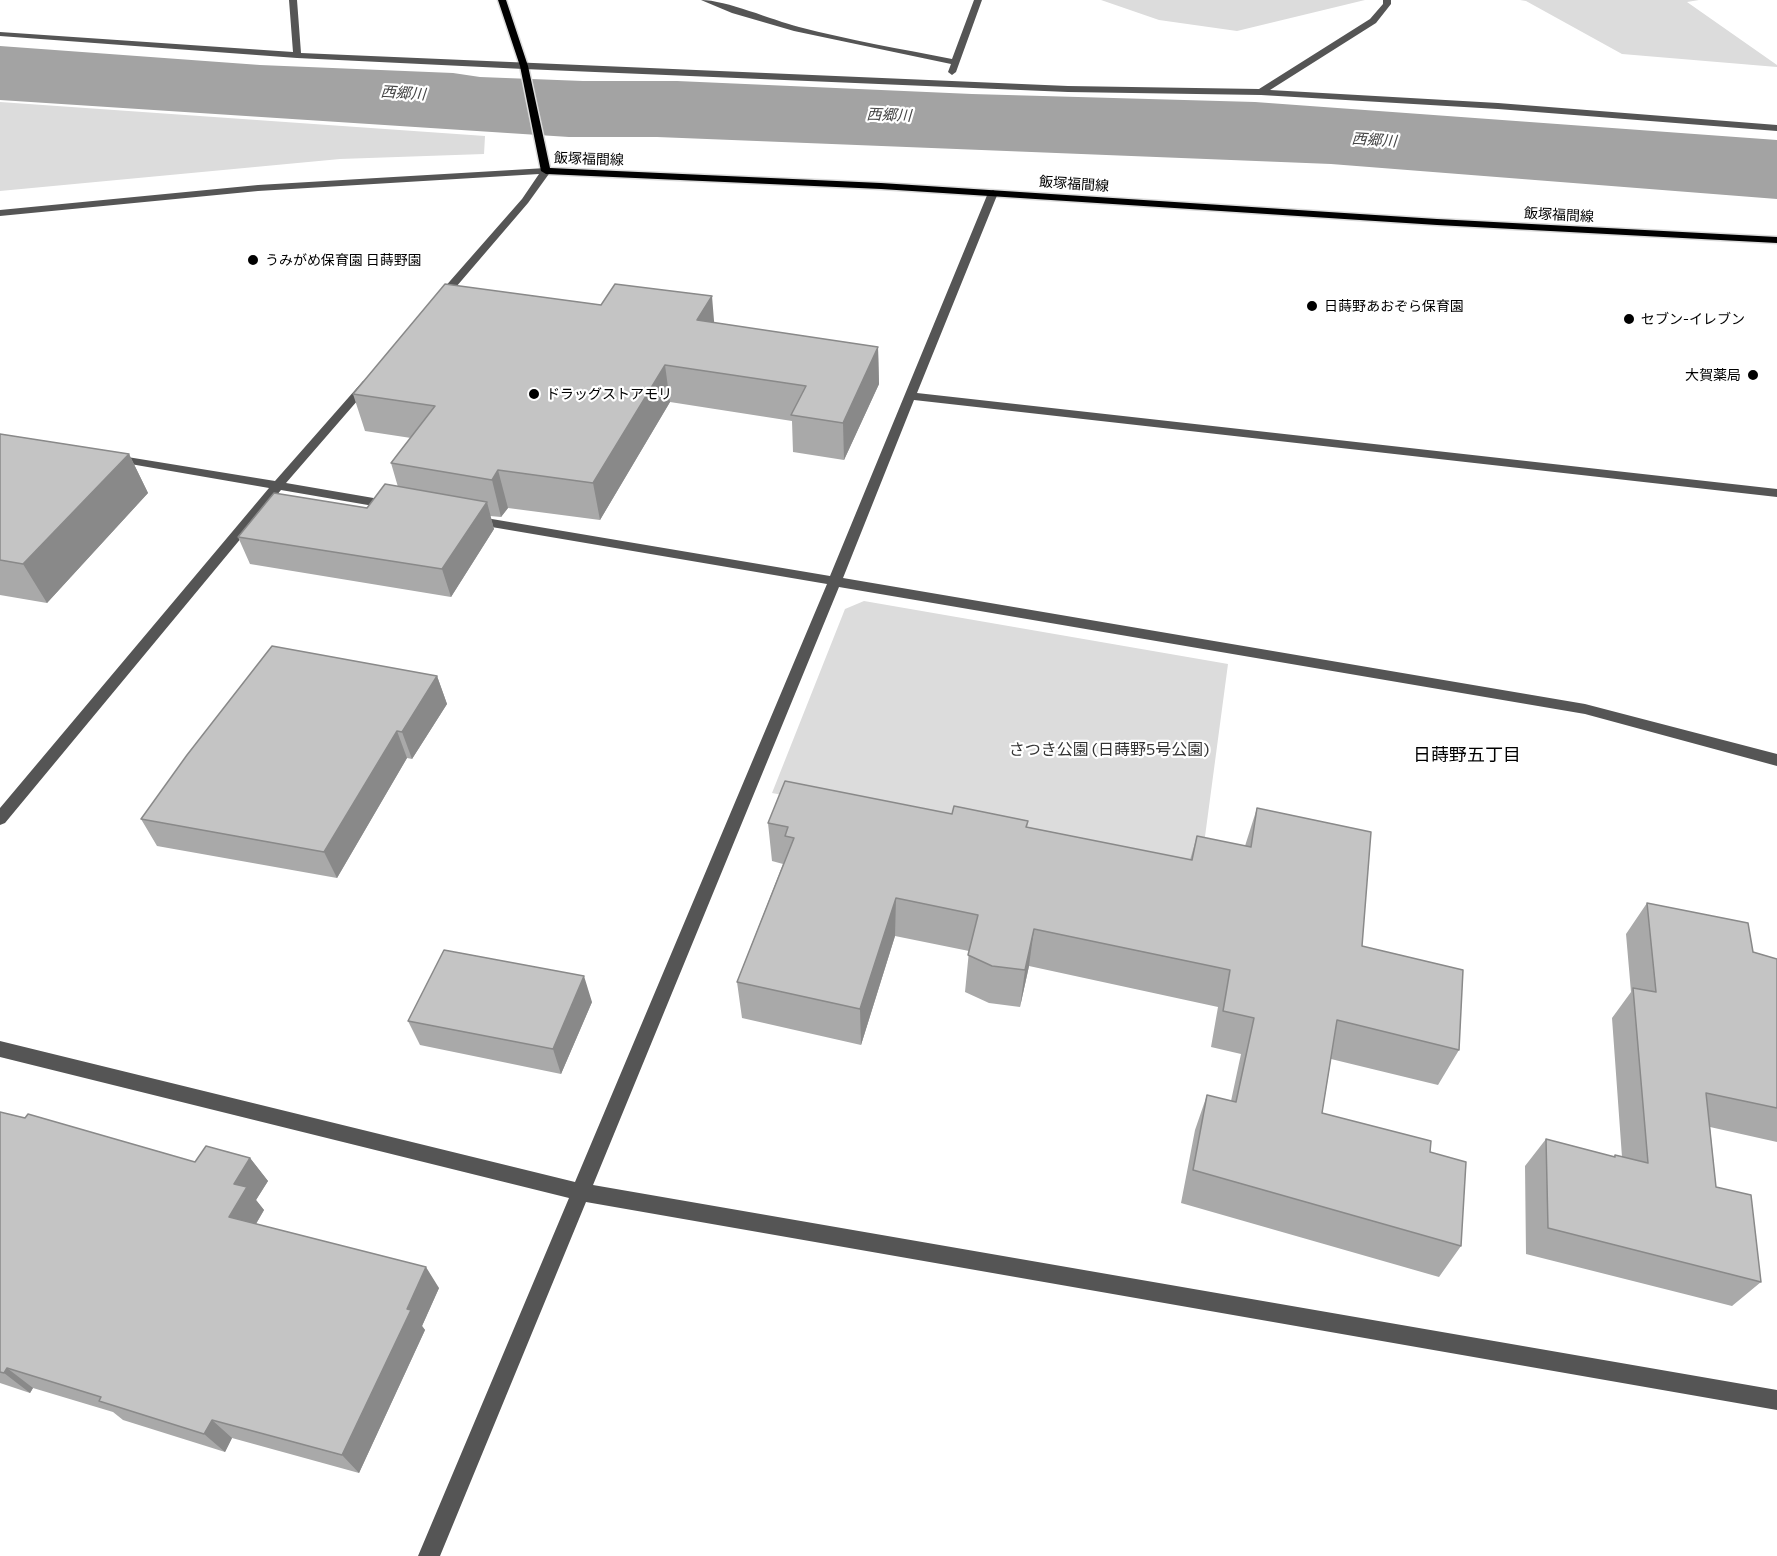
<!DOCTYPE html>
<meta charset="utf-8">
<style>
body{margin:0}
canvas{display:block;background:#fff}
</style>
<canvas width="1777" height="1556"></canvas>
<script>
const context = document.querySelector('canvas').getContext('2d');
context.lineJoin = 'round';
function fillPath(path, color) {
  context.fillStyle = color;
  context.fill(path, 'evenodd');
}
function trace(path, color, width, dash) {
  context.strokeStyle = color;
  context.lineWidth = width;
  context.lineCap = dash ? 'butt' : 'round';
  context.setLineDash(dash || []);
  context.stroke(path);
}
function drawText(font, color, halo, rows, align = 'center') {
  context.font = font + ' Commissioner,"Noto Sans JP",sans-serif';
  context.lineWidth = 4.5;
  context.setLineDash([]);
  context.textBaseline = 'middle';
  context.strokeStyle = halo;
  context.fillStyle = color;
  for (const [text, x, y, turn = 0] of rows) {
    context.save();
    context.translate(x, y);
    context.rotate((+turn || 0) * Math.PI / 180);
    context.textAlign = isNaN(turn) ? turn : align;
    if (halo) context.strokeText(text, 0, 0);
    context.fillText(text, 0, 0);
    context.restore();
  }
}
const green = new Path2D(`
 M 1101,0 L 1365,0 L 1237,31 L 1159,20 Z
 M 1520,0 L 1699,0 L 1687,2 L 1777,65 L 1777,67 L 1622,54 L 1526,1 Z
 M 0,102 L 485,136 L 484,154 L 340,159 L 0,191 Z
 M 864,601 L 1228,664 L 1200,874 L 772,793 L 845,609 Z`);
const water = new Path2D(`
 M 0,46 L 260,65 L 453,73 L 480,77 L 583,81 L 677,81 L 972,94 L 1255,102 L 1777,140 L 1777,199 L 1331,164 L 657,137 L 569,137 L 0,100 Z`);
const minor = new Path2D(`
 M 289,0 L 297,0 L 301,53 L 1068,86 L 1259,89 L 1370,19 L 1383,4 L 1383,0 L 1391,0 L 1391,4 L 1376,23 L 1270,90 L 1498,103 L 1777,125 L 1777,131 L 1498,109 L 1261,95 L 1068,92 L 524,69 L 297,58 L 0,36 L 0,32 L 293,52 Z
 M 701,0 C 726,0 772,20 799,27 C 849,40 901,49 952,59 L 974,0 L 982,0 L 956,72 L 952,75 L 948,72 L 951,64 L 794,31 L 732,13 Z
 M 546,168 L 551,171 L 528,203 L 444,301 L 436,301 L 436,297 L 522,199 L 539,174 L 258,191 L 0,216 L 0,210 L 258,185 Z
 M 993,190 L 998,193 L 917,393 L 1777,489 L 1777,497 L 914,400 L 843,578 L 1585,704 L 1777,754 L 1777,766 L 1585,714 L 839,587 L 593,1185 L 1777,1390 L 1777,1410 L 586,1202 L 440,1556 L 418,1556 L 569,1198 L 0,1057 L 0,1041 L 575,1182 L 827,584 L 474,524 L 468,520 L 474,516 L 830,576 L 988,193 Z
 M 367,380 L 371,381 L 371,385 L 286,483 L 391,501 L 397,505 L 395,508 L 391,509 L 281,490 L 5,823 L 0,825 L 0,808 L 269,488 L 113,461 L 107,457 L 109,454 L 275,481 L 363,381 Z`);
const major = new Path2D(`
 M 498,0 L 506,0 L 528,66 L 550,168 L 881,183 L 1437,219 L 1777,237 L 1777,243 L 1437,225 L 881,189 L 546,174 L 541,171 L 520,66 Z`);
const wall = new Path2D(`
 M 714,323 L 878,347 L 879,384 L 844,460 L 793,452 L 792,421 L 670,402 L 600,520 L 508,508 L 501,517 L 490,516 L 494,529 L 451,597 L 250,564 L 238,537 L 367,508 L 398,487 L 391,463 L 411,438 L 365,431 L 353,394 Z
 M 0,434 L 129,454 L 148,493 L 47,603 L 0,595 Z
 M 437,676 L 447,704 L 412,759 L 407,758 L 337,878 L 157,846 L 141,819 Z
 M 1257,808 L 1362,946 L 1459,1050 L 1438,1085 L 1331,1059 L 1322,1113 L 1430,1152 L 1461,1246 L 1439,1277 L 1181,1203 L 1195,1130 L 1207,1095 L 1231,1101 L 1241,1054 L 1211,1047 L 1218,1007 L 1029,966 L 1020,1007 L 989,1003 L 965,992 L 969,951 L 895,936 L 861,1045 L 742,1018 L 737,982 L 783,864 L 772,861 L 768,823 L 952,814 L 1028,821 L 1027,827 L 1190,860 L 1197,836 L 1245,846 Z
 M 1647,903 L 1753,952 L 1777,959 L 1777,1142 L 1710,1127 L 1716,1187 L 1761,1282 L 1732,1306 L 1526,1254 L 1525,1166 L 1546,1139 L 1613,1157 L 1615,1155 L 1622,1157 L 1612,1018 L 1631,992 L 1626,934 Z
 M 592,1002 L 561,1074 L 420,1045 L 408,1021 Z
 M 0,1112 L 195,1162 L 250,1158 L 268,1181 L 256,1200 L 264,1210 L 256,1224 L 439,1288 L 422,1326 L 425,1330 L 359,1473 L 232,1438 L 225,1452 L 123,1420 L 113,1412 L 33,1388 L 30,1393 L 0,1383 Z`);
const shadedWall = new Path2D(`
 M 712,296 L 715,333 L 697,320 Z
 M 878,347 L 879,384 L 844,460 L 843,423 Z
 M 665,365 L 670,402 L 600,520 L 593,483 Z
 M 129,454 L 148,493 L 47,603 L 23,564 Z
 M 498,470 L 508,508 L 501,517 L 492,480 Z
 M 487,502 L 494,529 L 451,597 L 442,569 Z
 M 437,676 L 447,704 L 412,759 L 402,732 Z
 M 397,731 L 407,758 L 337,878 L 324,852 Z
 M 896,898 L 895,936 L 861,1045 L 860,1009 Z
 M 1034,929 L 1029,966 L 1020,1007 L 1025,970 Z
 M 584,976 L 592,1002 L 561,1074 L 553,1049 Z
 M 250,1158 L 268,1181 L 256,1200 L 264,1210 L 247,1239 L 229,1217 L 234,1184 Z
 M 426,1267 L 439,1288 L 422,1326 L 425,1330 L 359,1473 L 342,1455 L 407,1309 Z
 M 7,1368 L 33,1388 L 30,1393 L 4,1373 Z
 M 212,1420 L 232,1438 L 225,1452 L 204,1434 Z`);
const building = new Path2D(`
 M 445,284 L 601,305 L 615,284 L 712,296 L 697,320 L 878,347 L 843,423 L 791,415 L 806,386 L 665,365 L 593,483 L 498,470 L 492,480 L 391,463 L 435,406 L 353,394 Z
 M 0,434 L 129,454 L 23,564 L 0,560 Z
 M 385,484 L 487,502 L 442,569 L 238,537 L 274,493 L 367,508 Z
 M 272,646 L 437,676 L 402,732 L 397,731 L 324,852 L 141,819 L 187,755 Z
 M 785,781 L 952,814 L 954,806 L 1028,821 L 1026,827 L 1192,860 L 1197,836 L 1251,847 L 1257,808 L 1371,832 L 1362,946 L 1463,970 L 1459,1050 L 1337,1020 L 1322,1113 L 1431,1141 L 1430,1152 L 1466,1162 L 1461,1246 L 1193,1170 L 1207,1095 L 1236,1102 L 1254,1018 L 1223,1011 L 1230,970 L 1034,929 L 1025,970 L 992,966 L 968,955 L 978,915 L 896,898 L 860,1009 L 737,982 L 794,838 L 785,836 L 788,827 L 768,823 Z
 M 1647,903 L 1748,923 L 1753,952 L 1777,959 L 1777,1108 L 1706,1093 L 1716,1187 L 1751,1195 L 1761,1282 L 1548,1228 L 1546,1139 L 1615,1157 L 1615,1155 L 1648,1163 L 1633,988 L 1656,992 Z
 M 444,950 L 584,976 L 553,1049 L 408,1021 Z
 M 0,1112 L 25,1118 L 28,1114 L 195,1162 L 206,1146 L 250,1158 L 234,1184 L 247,1187 L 229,1217 L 426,1267 L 407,1309 L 411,1310 L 342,1455 L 212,1420 L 204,1434 L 99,1401 L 101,1397 L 7,1368 L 4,1373 L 0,1372 Z`);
const markers = [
 [253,260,6,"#000"],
 [1312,306,6,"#000"],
 [1629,319,6,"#000"],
 [1753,375,6,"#000"],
 [534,394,6,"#000"]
];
const farStreetnames = [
 ["飯塚福間線",589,159,2],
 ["飯塚福間線",1074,184,4],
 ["飯塚福間線",1559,215,3]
];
const farPoinames = [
 ["うみがめ保育園 日蒔野園",265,260],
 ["日蒔野あおぞら保育園",1324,306],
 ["セブン-イレブン",1641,319],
 ["大賀薬局",1741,375,"right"],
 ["ドラッグストアモリ",546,394]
];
const farWaternames = [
 ["西郷川",403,93,4],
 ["西郷川",889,115,2],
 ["西郷川",1374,140,4]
];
const parkNames = [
 ["さつき公園 (日蒔野5号公園)",1109,750]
];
const neighbourhoodNames = [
 ["日蒔野五丁目",1467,755]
];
fillPath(green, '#dcdcdc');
fillPath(water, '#a3a3a3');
trace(major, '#dbdbdb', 3);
fillPath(minor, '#555');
fillPath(major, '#000');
fillPath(wall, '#a9a9a9');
fillPath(shadedWall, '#898989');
fillPath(building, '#c4c4c4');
trace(building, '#898989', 1.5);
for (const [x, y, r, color] of markers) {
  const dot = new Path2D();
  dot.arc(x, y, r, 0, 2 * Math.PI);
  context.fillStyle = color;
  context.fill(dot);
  trace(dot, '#fff', 2);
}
drawText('14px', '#000', '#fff', farStreetnames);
drawText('14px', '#000', '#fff', farPoinames, 'left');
drawText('italic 15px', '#444', '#fff', farWaternames);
drawText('16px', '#333', '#fff', parkNames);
drawText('18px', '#000', '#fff', neighbourhoodNames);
</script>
